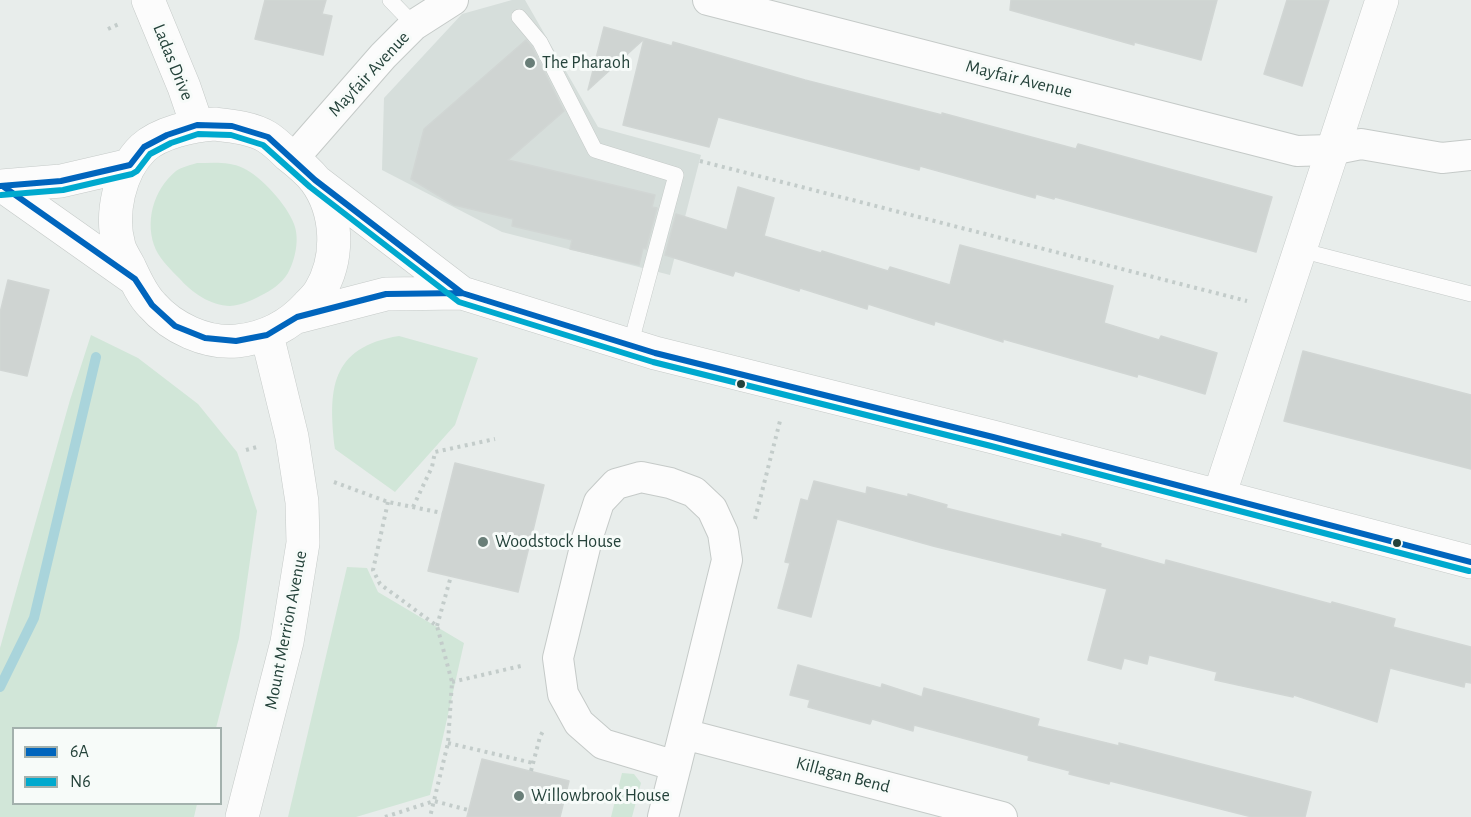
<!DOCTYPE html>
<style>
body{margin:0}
#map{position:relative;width:1471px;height:817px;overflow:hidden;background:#e8edeb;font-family:"Alegreya Sans",sans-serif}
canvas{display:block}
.legend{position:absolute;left:12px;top:727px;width:210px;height:78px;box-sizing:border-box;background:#f7fbf9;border:2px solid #a3b1ad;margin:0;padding:8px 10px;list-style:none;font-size:18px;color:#24423a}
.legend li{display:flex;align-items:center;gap:12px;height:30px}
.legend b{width:30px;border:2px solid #a3b1ad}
</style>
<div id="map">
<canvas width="1471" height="817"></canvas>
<ul class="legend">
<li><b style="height:8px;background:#0065bd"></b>6A</li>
<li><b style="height:8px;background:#00a9ce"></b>N6</li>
</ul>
</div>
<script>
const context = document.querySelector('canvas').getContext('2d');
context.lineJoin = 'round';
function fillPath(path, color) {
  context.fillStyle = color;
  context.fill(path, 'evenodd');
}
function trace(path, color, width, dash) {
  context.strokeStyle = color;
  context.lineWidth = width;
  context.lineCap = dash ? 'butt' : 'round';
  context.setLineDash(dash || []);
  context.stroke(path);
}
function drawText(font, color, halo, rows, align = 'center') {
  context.font = font + ' "Alegreya Sans",sans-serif';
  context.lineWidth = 6;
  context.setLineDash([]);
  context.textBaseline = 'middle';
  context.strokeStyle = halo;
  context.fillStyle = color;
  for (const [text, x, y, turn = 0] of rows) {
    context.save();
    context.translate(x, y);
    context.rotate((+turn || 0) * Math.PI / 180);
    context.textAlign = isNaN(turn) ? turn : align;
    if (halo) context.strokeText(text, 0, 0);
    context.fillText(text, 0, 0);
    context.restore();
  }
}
const built = new Path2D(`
 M 512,0 L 525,0 L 598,127 L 701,155 L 670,275 L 502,232 L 382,170 L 384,98 L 462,14 Z`);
const green = new Path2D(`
 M 197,163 C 212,163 229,161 243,168 C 261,176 287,205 294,224 C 300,239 295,260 288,273 C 281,284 272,290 260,296 C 251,301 241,305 230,306 C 211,306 191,292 179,278 C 171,270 161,260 156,250 C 144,223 153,190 176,171 C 182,167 191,165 197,163 Z
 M 91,335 L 138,358 L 198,404 L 237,452 L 257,511 L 239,638 L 216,728 L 14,728 L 14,804 L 197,804 L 194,817 L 0,817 L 0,648 L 70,400 Z
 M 399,336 L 478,358 L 455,425 L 395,492 L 335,449 C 328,390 330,347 399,336 Z
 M 347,567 L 367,568 L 378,592 L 464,643 L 430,795 L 356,817 L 288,817 Z
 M 622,773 L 634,774 L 641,783 L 632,817 L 611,817 Z`);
const stream = new Path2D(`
 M 0,687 L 34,618 L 96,357`);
const building = new Path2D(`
 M 265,0 L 326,0 L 322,14 L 332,16 L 323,55 L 255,39 Z
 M 1011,0 L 1217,0 L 1201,60 L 1134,42 L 1134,45 L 1010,10 Z
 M 1287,0 L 1329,0 L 1302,86 L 1264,74 Z
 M 604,27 L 672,46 L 673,42 L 805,80 L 942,115 L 942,113 L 1076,149 L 1078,144 L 1272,197 L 1256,252 L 1055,197 L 1054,199 L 1036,194 L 1035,198 L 920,166 L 919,170 L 718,117 L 709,147 L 623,125 L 644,39 L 588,90 Z
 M 526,40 L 532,47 L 564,111 L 508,160 L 655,195 L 652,207 L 657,208 L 646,249 L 643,248 L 639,265 L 570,249 L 572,240 L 512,226 L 513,219 L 454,205 L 411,179 L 424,129 Z
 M 738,187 L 774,198 L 764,236 L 821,253 L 822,251 L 888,271 L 890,267 L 950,285 L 960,245 L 1113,286 L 1104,323 L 1159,340 L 1161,336 L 1217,353 L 1205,394 L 1138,374 L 1137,377 L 1003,339 L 1003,342 L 935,321 L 934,325 L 868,304 L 867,309 L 800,288 L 799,291 L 735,271 L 733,276 L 665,255 L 676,214 L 727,230 Z
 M 8,280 L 49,290 L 27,376 L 0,370 L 0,313 Z
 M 1303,351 L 1471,395 L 1471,469 L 1284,421 Z
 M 455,463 L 544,485 L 518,592 L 428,571 Z
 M 814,481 L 866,494 L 867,487 L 908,497 L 908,494 L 947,505 L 946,508 L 1062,537 L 1062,534 L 1101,544 L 1100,547 L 1165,565 L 1166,560 L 1331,604 L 1332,602 L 1395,619 L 1393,627 L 1471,647 L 1471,683 L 1465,682 L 1464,687 L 1390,668 L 1377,722 L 1294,695 L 1293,697 L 1215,680 L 1217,672 L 1149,655 L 1147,664 L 1124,658 L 1121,669 L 1088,660 L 1107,589 L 933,546 L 837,519 L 811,617 L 778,608 L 790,563 L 785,562 L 801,499 L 808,501 Z
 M 798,665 L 881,688 L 882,684 L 922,697 L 924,688 L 1039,719 L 1037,726 L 1119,746 L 1119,743 L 1311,792 L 1305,817 L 1252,817 L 1110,781 L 1109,784 L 1069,774 L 1070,771 L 1028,760 L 1029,756 L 914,725 L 913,731 L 872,719 L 870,724 L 808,707 L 810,700 L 790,695 Z
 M 482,759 L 569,781 L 560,817 L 467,817 Z`);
const path = new Path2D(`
 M 108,29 L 119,24
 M 700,161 L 1247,301
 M 246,450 L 257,447
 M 334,482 L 388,502 L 442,513
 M 388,502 L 373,570 L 380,584 L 437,626 L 452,682 L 448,743 L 430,817
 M 413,507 L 432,467 L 435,452 L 495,439
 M 755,519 L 780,421
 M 437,626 L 451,576
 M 452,682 L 525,665
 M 448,743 L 533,763
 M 531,771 L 540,737 L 544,729
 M 385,817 L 434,801 L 468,810`);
const service = new Path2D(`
 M 390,0 L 414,25
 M 519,17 L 540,42 L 595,150 L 676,175 L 630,346
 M 1300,250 L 1471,294`);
const minor = new Path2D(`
 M 708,0 L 1297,151 L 1331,150 L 1361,144 L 1442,158 L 1471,155
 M 293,159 L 383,56 L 414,25 L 453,0
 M 684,734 L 1002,817
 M 663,817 C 685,731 706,646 727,560 L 723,533 L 712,509 L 694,492 L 670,483 L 641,477 L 616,484 L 599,502 L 587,539 L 558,658 L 563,694 L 579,723 L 603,744 L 676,766`);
const tertiary = new Path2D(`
 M 148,0 L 184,87 L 197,125
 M 215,124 C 232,126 252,128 267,137 C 275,142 282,149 288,155 C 297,162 308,171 315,180 C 338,211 340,258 320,291 C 317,296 312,301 308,305 C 290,325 265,338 237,341 C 206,344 172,328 152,305 C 142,295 135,279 129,266 C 126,260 121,253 119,246 C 110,215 119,171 143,148 C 159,133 193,125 215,124 Z
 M 316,181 L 462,293
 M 0,186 L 61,181 L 130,165
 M 4,187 L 133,278
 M 297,317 L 386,294 L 462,293 L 655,353 L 993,437 L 1471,562
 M 1219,496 L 1382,0
 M 242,817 L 287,642 L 303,543 L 302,502 L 292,437 L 267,335`);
const bus1 = new Path2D(`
 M 0,186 L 61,181 L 130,165 L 144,147 L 167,135 L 197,125 L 232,126 L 268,137 L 315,180 L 462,293
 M 4,187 L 135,279 L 152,305 L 175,326 L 205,338 L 236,341 L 267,335 L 297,317 L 386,294 L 462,293 L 655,353 L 993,437 L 1471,562`);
const bus2 = new Path2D(`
 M 1,195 L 63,190 L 132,174 L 137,171 L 150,154 L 171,143 L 198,134 L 231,135 L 263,145 L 310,187 L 459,302 L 653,362 L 991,446 L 1469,571`);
const markers = [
 [530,63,6,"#697e78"],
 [741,384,5,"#24423a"],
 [483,542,6,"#697e78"],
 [1397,543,5,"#24423a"],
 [519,796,6,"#697e78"]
];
const streetNames = [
 ["Ladas Drive",173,62,68],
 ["Mayfair Avenue",369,74,-47],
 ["Mayfair Avenue",1019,79,14],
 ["Mount Merrion Avenue",286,630,-79],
 ["Killagan Bend",843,775,15]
];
const poiNames = [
 ["The Pharaoh",542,63],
 ["Woodstock House",495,542],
 ["Willowbrook House",531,796]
];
fillPath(built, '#d6dedb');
fillPath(green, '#d1e6d8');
trace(stream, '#a9d4db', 10);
fillPath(building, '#cfd4d2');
trace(building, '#d1d6d4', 1.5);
trace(service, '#c5cac8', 16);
trace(minor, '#c5cac8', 32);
trace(tertiary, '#c5cac8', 34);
trace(path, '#c3ccca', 4, [3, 4.5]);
trace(service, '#fcfcfc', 15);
trace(minor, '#fcfcfc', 30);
trace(tertiary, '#fcfcfc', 33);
trace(bus1, '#0065bd', 6);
trace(bus2, '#00a9ce', 6);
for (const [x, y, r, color] of markers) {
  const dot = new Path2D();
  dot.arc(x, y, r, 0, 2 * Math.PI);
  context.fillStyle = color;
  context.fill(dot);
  trace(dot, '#f7fbf9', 2);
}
drawText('18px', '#24423a', '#f7fbf9', streetNames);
drawText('18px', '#24423a', '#f7fbf9', poiNames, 'left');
</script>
